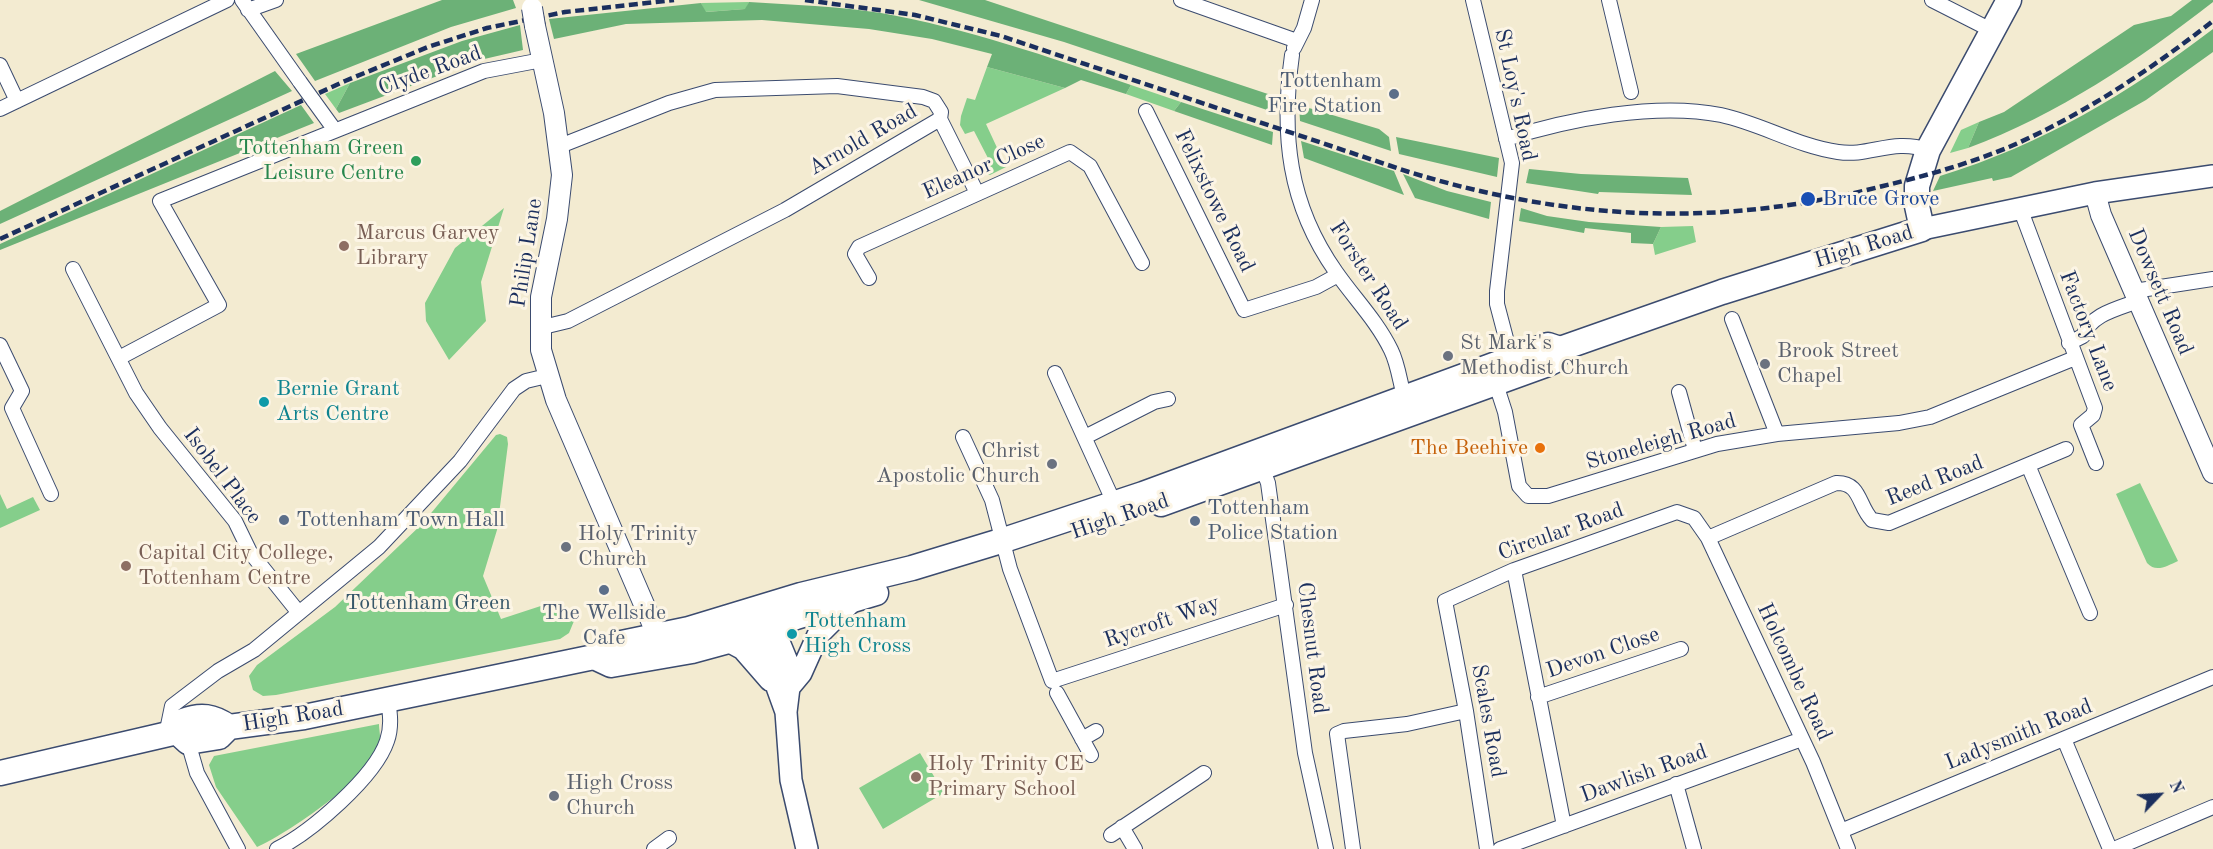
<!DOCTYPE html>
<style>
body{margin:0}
#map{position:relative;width:2213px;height:849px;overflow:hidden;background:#f3ebd1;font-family:"Old Standard TT",serif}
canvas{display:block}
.north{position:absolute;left:2129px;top:765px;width:60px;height:60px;-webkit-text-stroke:4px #fcf5e5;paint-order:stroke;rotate:65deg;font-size:16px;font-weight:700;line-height:24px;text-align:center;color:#1b2f5e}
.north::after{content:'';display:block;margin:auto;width:21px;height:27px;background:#1b2f5e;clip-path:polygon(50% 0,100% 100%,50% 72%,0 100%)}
</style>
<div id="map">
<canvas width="2213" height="849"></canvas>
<div class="north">N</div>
</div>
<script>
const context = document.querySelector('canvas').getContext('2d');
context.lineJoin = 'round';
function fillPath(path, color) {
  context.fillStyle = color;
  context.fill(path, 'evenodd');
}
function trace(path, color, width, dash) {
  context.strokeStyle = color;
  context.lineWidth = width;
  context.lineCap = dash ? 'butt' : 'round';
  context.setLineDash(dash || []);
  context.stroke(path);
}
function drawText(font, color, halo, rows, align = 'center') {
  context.font = font + ' "Old Standard TT",serif';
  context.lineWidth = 6;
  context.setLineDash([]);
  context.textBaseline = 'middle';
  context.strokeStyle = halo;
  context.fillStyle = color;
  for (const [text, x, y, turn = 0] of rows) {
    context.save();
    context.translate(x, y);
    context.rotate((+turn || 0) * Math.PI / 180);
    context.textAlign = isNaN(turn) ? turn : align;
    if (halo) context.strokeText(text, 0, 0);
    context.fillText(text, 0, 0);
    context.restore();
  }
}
const green = new Path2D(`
 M 749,2 L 746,9 L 705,12 L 701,3 Z
 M 987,67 L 1065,88 L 986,124 L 1006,167 L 990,175 L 982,173 L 980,168 L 990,162 L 974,131 L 965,134 L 960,125 L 961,116 L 967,98 L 975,100 Z
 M 350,83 L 336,109 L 325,94 Z
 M 1131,85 L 1181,102 L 1174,111 L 1126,94 Z
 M 1979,122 L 1968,148 L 1950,153 L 1961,130 Z
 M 504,208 L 481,282 L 486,321 L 449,360 L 426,321 L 425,303 L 455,248 Z
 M 1693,226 L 1696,242 L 1655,255 L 1653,244 L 1661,227 Z
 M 500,434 L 507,437 L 508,444 L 497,530 L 483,576 L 501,619 L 556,601 L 568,608 L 574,621 L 569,633 L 560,639 L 276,695 L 263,696 L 253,690 L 249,676 L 257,665 L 335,607 L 422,524 L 496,435 Z
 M 2140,483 L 2178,561 C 2167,566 2156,573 2147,563 L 2116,494 Z
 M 0,494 L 7,509 L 33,497 L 40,510 L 0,528 Z
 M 379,724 C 379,730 381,738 380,743 C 375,775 285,835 257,847 L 216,787 L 209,765 L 214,756 Z
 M 920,753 L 944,793 L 883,829 L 859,788 Z`);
const forest = new Path2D(`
 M 442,0 L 513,0 L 516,8 L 451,27 L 315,81 L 296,54 Z
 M 919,0 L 985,0 L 1006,7 L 1277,97 L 1273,112 L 1064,42 Z
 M 2192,0 L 2213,0 L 2213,2 C 2137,61 2059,114 1968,148 L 1979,122 L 2004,112 L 2134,25 L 2171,16 Z
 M 749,2 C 793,5 837,6 881,13 C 966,28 1049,57 1131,85 L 1126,94 L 1081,80 L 1065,88 L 987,67 L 992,54 L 932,39 L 869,29 L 762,20 L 626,24 L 554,39 L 549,19 L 701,3 L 706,12 L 745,9 Z
 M 520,25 L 523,50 L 480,60 L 339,113 L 336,109 L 350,83 L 462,41 Z
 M 2213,29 L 2213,52 L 2146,100 L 2011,177 L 1993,181 L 1992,178 L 1933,191 L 1940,176 C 2044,144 2127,94 2213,29 Z
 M 275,71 L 292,91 L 0,224 L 0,211 Z
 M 1181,102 L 1273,132 L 1272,145 L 1174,111 Z
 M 301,105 L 314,123 L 0,250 L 0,244 Z
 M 1299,105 L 1379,129 L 1389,137 L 1391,151 L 1300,121 Z
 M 1396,137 L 1499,158 L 1497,177 L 1399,154 Z
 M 1301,141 L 1394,171 L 1404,195 L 1304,158 Z
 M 1529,169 L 1581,174 L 1688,178 L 1692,195 L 1599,192 L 1598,194 L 1526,183 Z
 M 1403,174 L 1447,191 L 1491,202 L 1489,219 L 1415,198 Z
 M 1521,208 L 1547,216 L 1589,222 L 1661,227 L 1653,244 L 1631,243 L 1631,233 L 1585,228 L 1584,233 L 1519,221 Z`);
const street = new Path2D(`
 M 242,0 L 300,82
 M 1181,0 L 1297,41
 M 1473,0 L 1512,163 L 1497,291 L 1497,304 L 1513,365
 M 1609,0 L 1631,92
 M 1932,0 L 1993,31
 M 248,10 L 276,0
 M 1294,48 L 1304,28 L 1312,0
 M 1292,55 C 1281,134 1288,204 1336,272 C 1354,298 1377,321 1391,350 C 1399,366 1400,385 1406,403
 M 0,65 L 17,101
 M 313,100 L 334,129
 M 0,109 L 227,0
 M 1146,111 L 1244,310 L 1316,287 L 1338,275
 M 1506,139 C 1569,119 1656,102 1721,115 C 1762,124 1797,146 1838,152 C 1870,157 1892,138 1928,150
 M 560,146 L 669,103 L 715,90 L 837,86 L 923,97 L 934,101 L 941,112 L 940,119 L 977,193
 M 2020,208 L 2095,408 L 2093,415 L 2081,425 L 2096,463
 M 73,269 L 136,393 L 160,428 L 235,521 L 250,552 L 299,613
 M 869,278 L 855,254 L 859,247 L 1070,152 L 1090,166 L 1142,263
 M 2134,291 L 2213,279
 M 1732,319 L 1777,434
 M 539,328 L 568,321 L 785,210 L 940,119
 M 2069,343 L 2083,336 C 2091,314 2117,309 2138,301
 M 0,345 L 22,391 L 12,408 L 51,494
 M 119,358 L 219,305 L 160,201 L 484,71 L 542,60
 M 1055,373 L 1121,518
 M 1494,378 L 1505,412 L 1519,486 L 1528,496 L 1548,496 L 1717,444 L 1777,434 L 1899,423 L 1930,417 L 2075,358
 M 1679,392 L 1695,450
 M 963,437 L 992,500 L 1010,569 L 1052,681 L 1286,605
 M 1085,437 L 1154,402 L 1168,399
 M 1260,462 L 1268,483 L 1305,753 L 1326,849
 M 2028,465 L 2090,613
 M 1708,538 L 1836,483 C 1861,482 1858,506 1872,520 L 1889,523 L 2066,449
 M 1514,570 L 1564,826
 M 1057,693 L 1091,755
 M 1538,697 L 1681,649
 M 166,735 L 172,706 L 218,671 L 254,650 L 379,547 L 460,461 L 514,389 L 526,381 L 547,376
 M 1082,739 L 1096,731
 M 2064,739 L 2110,849
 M 188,742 L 197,773 L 238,849
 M 1676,784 L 1694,849
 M 1122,827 L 1135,849
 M 1841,831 L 2213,677
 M 1111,835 L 1204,773
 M 277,849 C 311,832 375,777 387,741 C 392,727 390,713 388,699
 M 654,849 L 669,838
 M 1353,849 L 1337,734 L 1344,731 L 1407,724 L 1466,711
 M 1487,849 L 1466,711 L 1445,601 L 1514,570 L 1677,512 L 1694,518 L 1708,538 L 1813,762 L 1848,849
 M 1500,849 L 1802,739
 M 2114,849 L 2213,807`);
const secondary = new Path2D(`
 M 535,26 L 554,113 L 562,175 L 557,219 L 541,297 L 541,350 L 556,400 L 658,637
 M 2095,193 L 2101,215 L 2213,473`);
const primary = new Path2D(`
 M 1922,229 L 2095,193 L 2213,176
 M 762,613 L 772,625 L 791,671 L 786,712 L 791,780 L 807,849
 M 758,616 L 760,640 L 786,712
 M 730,642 L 743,649 L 770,680
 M 791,685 L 801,673 L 818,635 L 854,599`);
const highway = new Path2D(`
 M 1161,504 L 1548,364 L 1554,361 L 1560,349
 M 594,657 L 611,665 L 692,651 L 747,636 L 796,617 L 876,593
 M 177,732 L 188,742 L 219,737 L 229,727 L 304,717 L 594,657 L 607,646 L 689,629 L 801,595 L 912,568 L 1004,540 L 1143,494 L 1548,345 L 1560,349 L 1722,292 L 1922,229 L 1917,206 L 1917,186 L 1928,150 L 2009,0
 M 177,732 L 183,721 C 201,714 213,716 229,727
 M 0,773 L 177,732`);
const rail = new Path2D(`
 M 805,0 L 915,15 L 1001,36 L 1409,172 C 1570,221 1720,228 1883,186 C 1925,176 1968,164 2009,147 C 2083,115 2150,70 2213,21
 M 0,239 L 345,81 L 428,47 L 487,28 L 565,12 L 674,0`);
const streetBridge = new Path2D(`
 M 300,82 L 313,100`);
const secondaryBridge = new Path2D(`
 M 532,8 L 535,26`);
const markers = [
 [1394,94,6,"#5c6f8a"],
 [416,161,6,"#2e9e5b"],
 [1808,199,8,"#1a4fb4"],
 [344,246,6,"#8d6e63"],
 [1448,356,6,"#6b7280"],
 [1765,364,6,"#6b7280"],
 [264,402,6,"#0f9aa8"],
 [1540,448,6,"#e8710a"],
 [1052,464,6,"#6b7280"],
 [284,520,6,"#5c6f8a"],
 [1195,521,6,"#5c6f8a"],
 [566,547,6,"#6b7280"],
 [126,566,6,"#8d6e63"],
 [604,590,6,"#5c6f8a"],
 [792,634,6,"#0f9aa8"],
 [916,777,6,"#8d6e63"],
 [554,796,6,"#6b7280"]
];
const streetNames = [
 ["Clyde Road",430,71,-20],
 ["St Loy's Road",1515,95,78],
 ["Arnold Road",863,140,-30],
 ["Eleanor Close",984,167,-24],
 ["Felixstowe Road",1214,201,64],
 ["High Road",1864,247,-17],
 ["Philip Lane",527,253,-81],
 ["Forster Road",1368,276,57],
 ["Dowsett Road",2160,292,67],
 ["Factory Lane",2088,331,69],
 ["Stoneleigh Road",1661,442,-16],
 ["Isobel Place",222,476,53],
 ["Reed Road",1935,481,-22],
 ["High Road",1120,517,-19],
 ["Circular Road",1561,532,-20],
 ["Rycroft Way",1162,622,-19],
 ["Chesnut Road",1312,648,83],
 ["Devon Close",1603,653,-19],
 ["Holcombe Road",1794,672,65],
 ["High Road",293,717,-9],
 ["Scales Road",1488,721,80],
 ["Ladysmith Road",2019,735,-22],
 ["Dawlish Road",1644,774,-20]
];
const serviceNames = [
 ["Tottenham",1382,81,"right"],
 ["Fire Station",1382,106,"right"],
 ["Tottenham",1207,508],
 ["Police Station",1207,533],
 ["Tottenham Town Hall",296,520],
 ["The Wellside",604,613,"center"],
 ["Cafe",604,638,"center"]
];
const leisureNames = [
 ["Tottenham Green",404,148],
 ["Leisure Centre",404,173]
];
const transitNames = [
 ["Bruce Grove",1822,199]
];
const educationNames = [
 ["Marcus Garvey",356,233],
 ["Library",356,258],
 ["Capital City College,",138,553],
 ["Tottenham Centre",138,578],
 ["Holy Trinity CE",928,764],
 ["Primary School",928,789]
];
const worshipNames = [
 ["St Mark's",1460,343],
 ["Methodist Church",1460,368],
 ["Brook Street",1777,351],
 ["Chapel",1777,376],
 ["Christ",1040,451,"right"],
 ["Apostolic Church",1040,476,"right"],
 ["Holy Trinity",578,534],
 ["Church",578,559],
 ["High Cross",566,783],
 ["Church",566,808]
];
const cultureNames = [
 ["Bernie Grant",276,389],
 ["Arts Centre",276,414],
 ["Tottenham",804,621],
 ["High Cross",804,646]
];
const foodNames = [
 ["The Beehive",1528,448]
];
const parkNames = [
 ["Tottenham Green",428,603]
];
fillPath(green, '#85ce8b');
fillPath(forest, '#6cb177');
trace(street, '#3b4b6f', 16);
trace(secondary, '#3b4b6f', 22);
trace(primary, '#3b4b6f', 24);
trace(highway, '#3b4b6f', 27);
trace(street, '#fff', 14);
trace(secondary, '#fff', 20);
trace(primary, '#fff', 21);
trace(highway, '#fff', 24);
trace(rail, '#1b2f5e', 4.5, [9, 4.5]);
trace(streetBridge, '#3b4b6f', 16, []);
trace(secondaryBridge, '#3b4b6f', 22, []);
trace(streetBridge, '#fff', 14);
trace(secondaryBridge, '#fff', 20);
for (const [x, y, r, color] of markers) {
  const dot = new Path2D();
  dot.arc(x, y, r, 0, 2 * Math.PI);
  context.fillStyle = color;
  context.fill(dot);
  trace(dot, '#fcf5e5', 2);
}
drawText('22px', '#1b2f5e', '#fcf5e5', streetNames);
drawText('22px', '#4e5e75', '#fcf5e5', serviceNames, 'left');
drawText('22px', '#27864d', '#fcf5e5', leisureNames, 'right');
drawText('22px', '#164399', '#fcf5e5', transitNames, 'left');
drawText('22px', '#785e54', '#fcf5e5', educationNames, 'left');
drawText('22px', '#5b616d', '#fcf5e5', worshipNames, 'left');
drawText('22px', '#0d838f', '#fcf5e5', cultureNames, 'left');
drawText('22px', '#c56008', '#fcf5e5', foodNames, 'right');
drawText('22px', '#365769', '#fcf5e5', parkNames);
</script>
